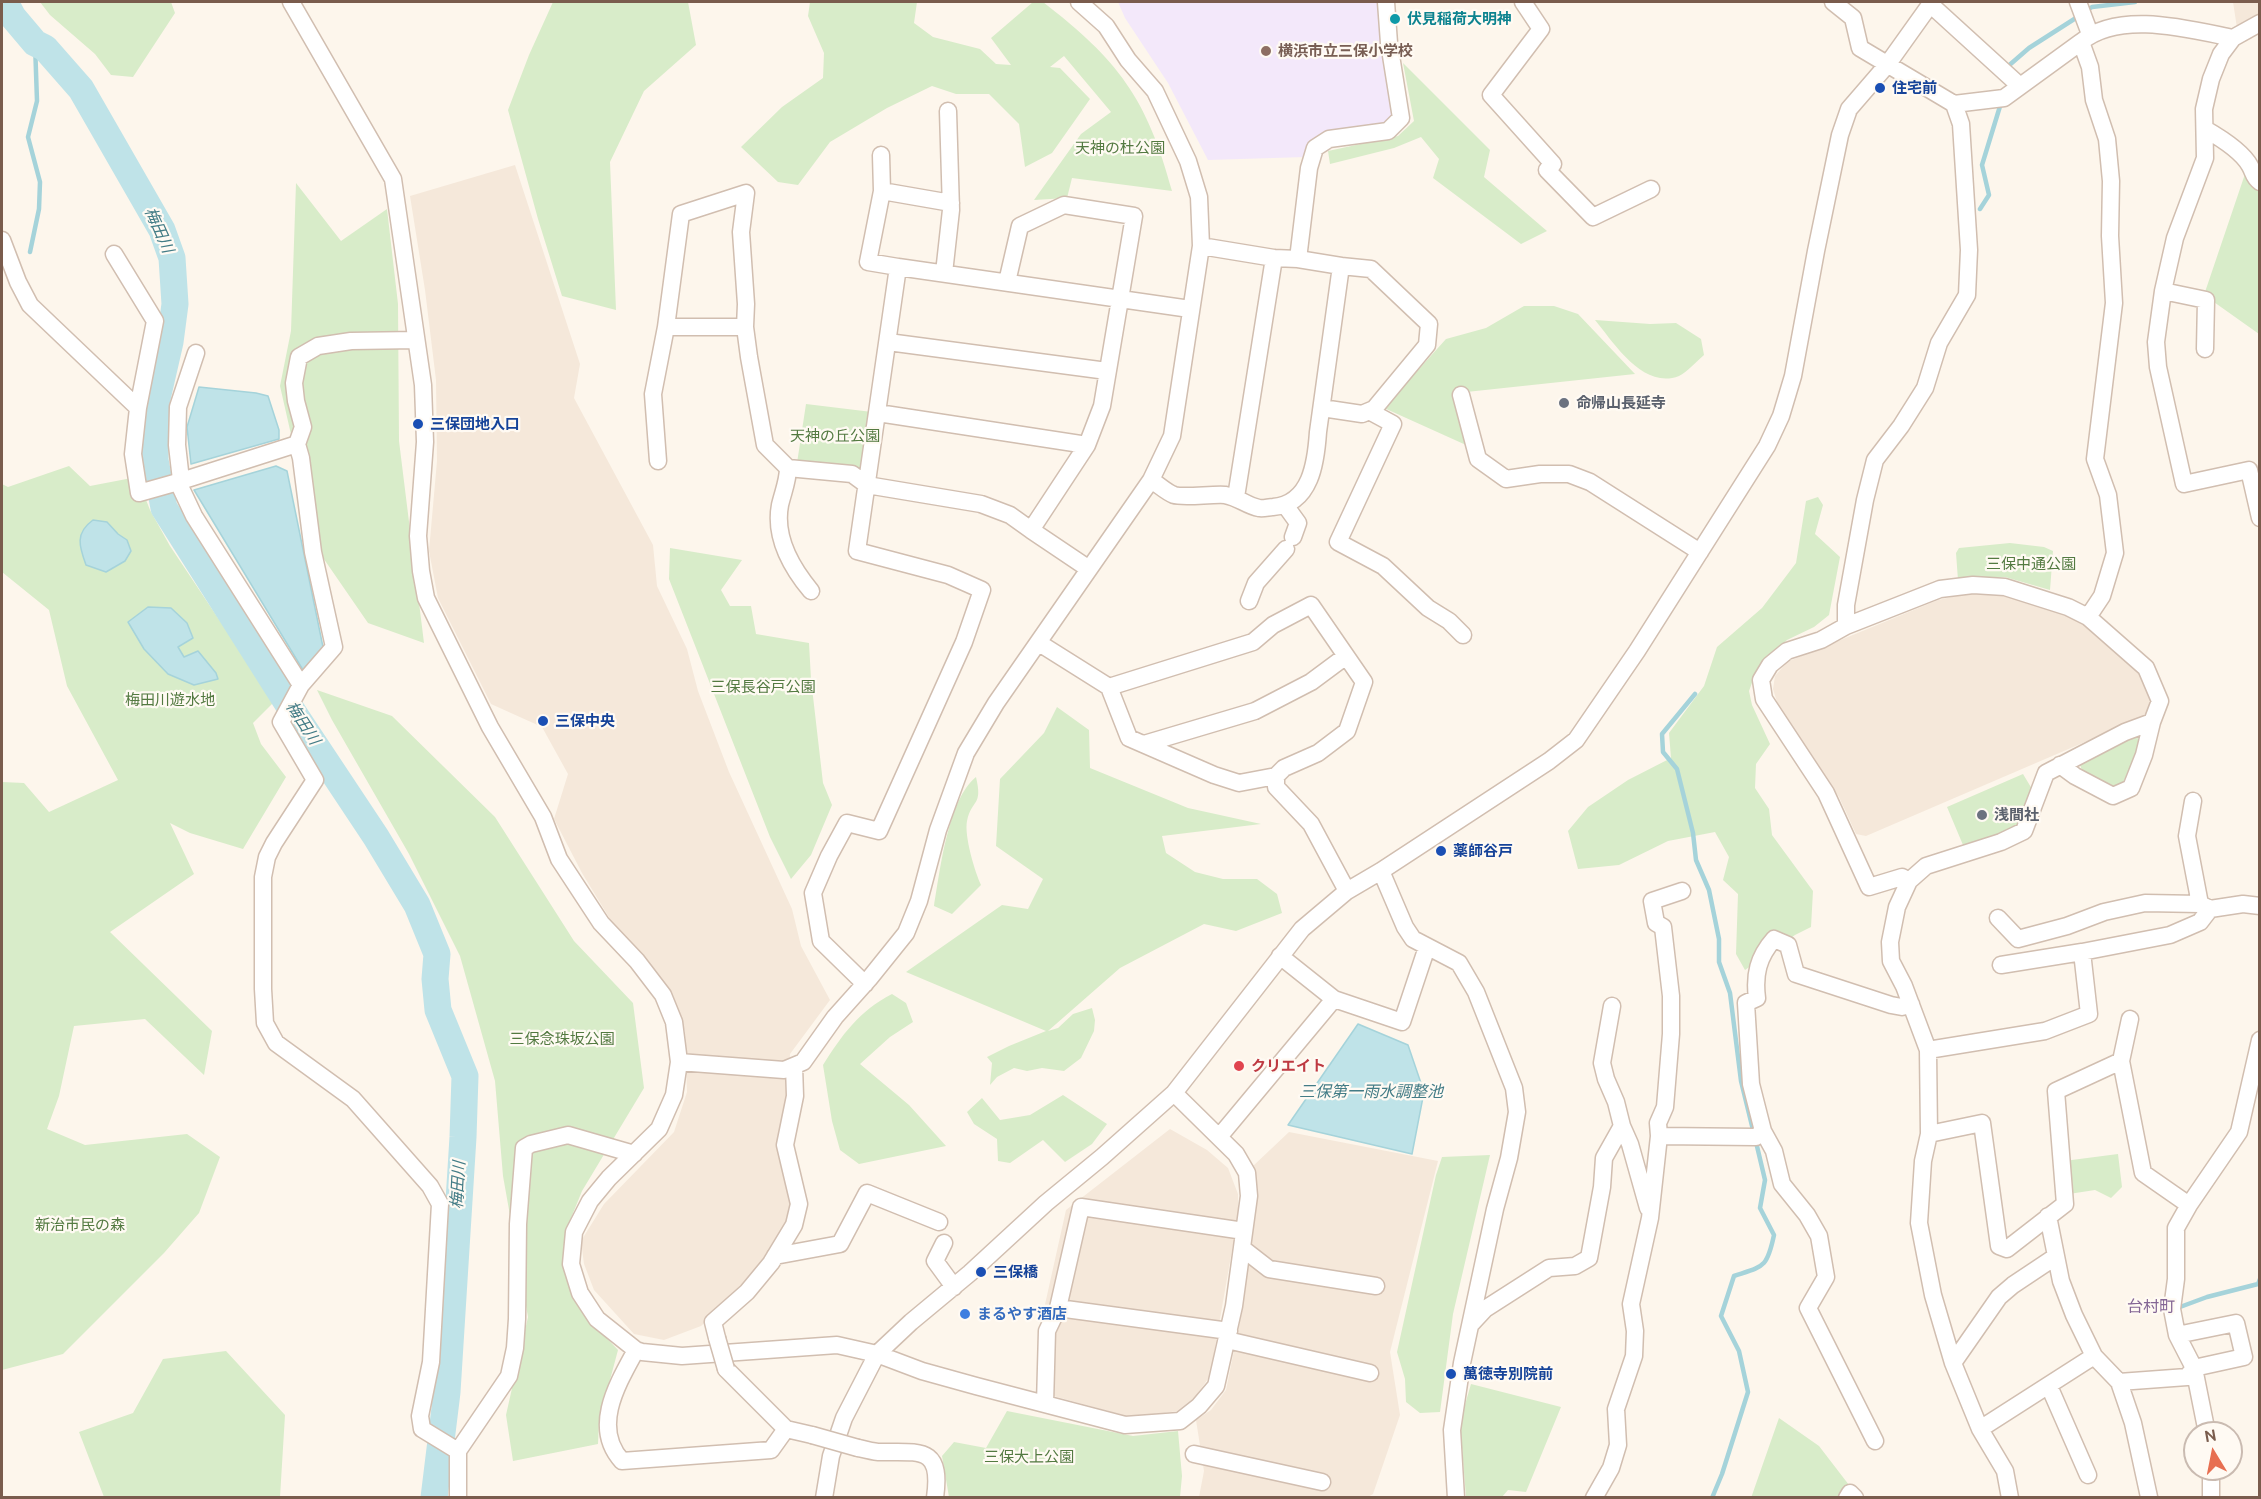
<!DOCTYPE html>
<meta charset="utf-8">
<style>
body{margin:0}
#map{position:relative;width:2261px;height:1499px;overflow:hidden;background:#fdf6ec;font-family:Ubuntu,sans-serif}
canvas{display:block}
.frame{position:absolute;inset:0;border:3px solid #7a5c4d;pointer-events:none}
.north{position:absolute;left:2183px;top:1421px;width:60px;height:60px;box-sizing:border-box;background:#fffaf3;border:2px solid #cabbb1;border-radius:50%;rotate:350deg;font-size:16px;font-weight:700;line-height:24px;text-align:center;color:#7a5c4d}
.north::after{content:'';display:block;margin:auto;width:21px;height:27px;background:#e76f51;clip-path:polygon(50% 0,100% 100%,50% 72%,0 100%)}
</style>
<div id="map">
<canvas width="2261" height="1499"></canvas>
<div class="frame"></div>
<div class="north">N</div>
</div>
<script>
const context = document.querySelector('canvas').getContext('2d');
context.lineJoin = 'round';
function fillPath(path, color) {
  context.fillStyle = color;
  context.fill(path, 'evenodd');
}
function trace(path, color, width, dash) {
  context.strokeStyle = color;
  context.lineWidth = width;
  context.lineCap = dash ? 'butt' : 'round';
  context.setLineDash(dash || []);
  context.stroke(path);
}
function drawText(font, color, halo, rows, align = 'center') {
  context.font = font + ' Ubuntu,"Noto Sans JP",sans-serif';
  context.lineWidth = 4.5;
  context.setLineDash([]);
  context.textBaseline = 'middle';
  context.strokeStyle = halo;
  context.fillStyle = color;
  for (const [text, x, y, turn = 0] of rows) {
    context.save();
    context.translate(x, y);
    context.rotate((+turn || 0) * Math.PI / 180);
    context.textAlign = isNaN(turn) ? turn : align;
    if (halo) context.strokeText(text, 0, 0);
    context.fillText(text, 0, 0);
    context.restore();
  }
}
const residential = new Path2D(`
 M 2233,2 L 2259,2 L 2259,18 L 2237,28 Z
 M 515,165 L 580,364 L 574,398 L 653,545 L 657,586 L 687,649 L 698,691 L 729,772 L 792,909 L 801,946 L 830,1000 L 790,1054 L 786,1102 L 792,1213 L 765,1257 L 740,1289 L 701,1326 L 664,1340 L 634,1334 L 594,1290 L 584,1264 L 581,1241 L 604,1204 L 674,1132 L 687,1092 L 685,1032 L 673,995 L 610,919 L 582,873 L 554,819 L 568,774 L 542,727 L 491,704 L 438,598 L 429,551 L 437,461 L 436,380 L 425,290 L 410,196 Z
 M 1970,593 L 1990,593 L 2010,597 L 2061,612 L 2087,626 L 2137,671 L 2148,687 L 2151,705 L 2143,717 L 1866,836 L 1856,834 L 1839,797 L 1778,705 L 1773,689 L 1775,676 L 1787,662 L 1938,600 Z
 M 1170,1129 L 1207,1150 L 1228,1168 L 1238,1194 L 1238,1216 L 1210,1376 L 1195,1397 L 1177,1411 L 1152,1415 L 1126,1416 L 1039,1392 L 1047,1357 L 1038,1336 L 1066,1210 Z
 M 1289,1132 L 1438,1161 L 1390,1352 L 1400,1415 L 1373,1494 L 1366,1498 L 1199,1497 L 1204,1471 L 1196,1420 L 1211,1410 L 1226,1390 L 1242,1311 L 1256,1200 L 1253,1166 Z`);
const education = new Path2D(`
 M 1118,2 L 1378,2 L 1398,118 L 1395,123 L 1325,134 L 1306,157 L 1208,160 L 1168,83 L 1125,18 Z`);
const green = new Path2D(`
 M 40,2 L 171,2 L 175,13 L 133,77 L 111,75 L 95,54 L 50,15 Z
 M 553,2 L 688,2 L 696,45 L 644,91 L 610,162 L 616,310 L 562,296 L 538,219 L 508,110 L 529,55 Z
 M 810,2 L 917,2 L 914,23 L 933,37 L 980,49 L 996,64 L 1011,65 L 991,38 L 1033,2 L 1043,2 C 1118,60 1147,98 1172,191 L 1072,178 L 1067,198 L 1034,200 L 1081,134 L 1111,112 L 1064,56 L 1050,67 L 1060,68 L 1090,99 L 1052,153 L 1025,167 L 1019,124 L 989,94 L 956,94 L 932,86 L 887,108 L 830,142 L 798,185 L 778,182 L 741,147 L 782,107 L 823,78 L 824,53 L 808,16 Z
 M 1403,63 L 1490,150 L 1484,177 L 1547,231 L 1521,244 L 1433,178 L 1439,159 L 1421,137 L 1394,148 L 1330,164 L 1328,151 L 1398,136 L 1414,121 Z
 M 2245,174 L 2259,189 L 2259,334 L 2204,295 Z
 M 296,183 L 341,241 L 387,209 L 398,304 L 399,441 L 424,643 L 368,623 L 317,549 L 280,386 L 291,331 Z
 M 1524,306 L 1554,306 L 1578,314 L 1635,374 L 1457,393 L 1466,445 L 1384,408 L 1446,339 L 1486,328 Z
 M 1595,320 L 1650,324 L 1676,323 L 1701,339 L 1704,355 C 1697,361 1687,372 1679,376 C 1643,390 1614,343 1595,320 Z
 M 806,404 L 872,412 L 862,472 L 797,463 Z
 M 69,466 L 90,486 L 137,477 L 150,510 L 170,546 L 274,702 L 253,723 L 261,744 L 286,777 L 243,849 L 190,833 L 170,823 L 194,874 L 110,932 L 212,1031 L 204,1075 L 145,1019 L 74,1026 L 59,1096 L 47,1129 L 85,1145 L 187,1134 L 220,1157 L 199,1213 L 164,1253 L 63,1354 L 2,1370 L 2,782 L 24,783 L 49,812 L 118,780 L 67,686 L 49,610 L 2,572 L 2,484 L 8,487 Z
 M 1818,497 L 1823,505 L 1815,534 L 1840,557 L 1829,615 L 1814,627 L 1787,640 L 1757,669 L 1749,691 L 1752,705 L 1770,744 L 1756,764 L 1755,788 L 1769,809 L 1772,835 L 1813,891 L 1811,927 L 1795,935 L 1745,970 L 1736,954 L 1738,894 L 1723,880 L 1729,857 L 1715,832 L 1668,841 L 1619,865 L 1578,869 L 1568,831 L 1588,807 L 1628,780 L 1671,758 L 1669,733 L 1704,686 L 1717,647 L 1762,608 L 1796,563 L 1806,501 Z
 M 2010,543 L 2044,547 L 2053,551 L 2050,590 L 2005,577 L 1958,580 L 1956,553 L 1959,548 Z
 M 670,548 L 742,560 L 721,590 L 730,606 L 751,606 L 756,634 L 809,643 L 811,679 L 823,783 L 832,805 L 811,855 L 791,879 L 770,837 L 669,579 Z
 M 317,690 L 392,716 L 495,817 L 574,941 L 633,1003 L 644,1088 L 582,1191 L 569,1223 L 563,1249 L 566,1273 L 581,1311 L 618,1350 L 599,1421 L 598,1444 L 513,1461 L 506,1415 L 528,1317 L 503,1176 L 495,1081 L 460,956 L 409,854 L 332,720 Z
 M 1057,707 L 1089,730 L 1090,768 L 1188,808 L 1261,824 L 1162,836 L 1166,853 L 1195,872 L 1223,879 L 1257,879 L 1277,894 L 1282,913 L 1236,931 L 1204,924 L 1120,968 L 1048,1031 L 1058,1028 L 1073,1014 L 1092,1008 L 1095,1020 L 1094,1031 L 1081,1058 L 1064,1071 L 1042,1068 L 1027,1071 L 1014,1068 L 997,1077 L 990,1085 L 992,1063 L 987,1057 L 1009,1046 L 1046,1031 L 906,972 L 1002,905 L 1028,909 L 1043,879 L 996,846 L 1000,779 L 1044,733 Z
 M 2134,735 L 2141,741 L 2122,785 L 2111,789 L 2084,775 L 2080,765 L 2083,758 Z
 M 2023,774 L 2032,789 L 2019,824 L 1992,839 L 1963,845 L 1947,807 Z
 M 976,777 C 983,807 972,798 967,821 C 964,836 975,872 981,885 L 952,914 L 934,906 C 940,871 948,799 976,777 Z
 M 892,994 L 906,1003 L 913,1022 L 890,1037 L 860,1064 L 909,1105 L 946,1146 L 859,1164 L 840,1150 L 832,1121 L 823,1065 C 842,1035 859,1011 892,994 Z
 M 1063,1095 L 1107,1124 L 1092,1144 L 1065,1162 L 1043,1140 L 1010,1163 L 998,1161 L 997,1139 L 974,1124 L 967,1112 L 982,1098 L 1000,1120 L 1030,1115 Z
 M 2118,1154 L 2122,1187 L 2111,1198 L 2095,1190 L 2069,1194 L 2064,1161 Z
 M 1490,1155 L 1453,1314 L 1440,1412 L 1420,1413 L 1406,1402 L 1405,1379 L 1397,1352 L 1436,1175 L 1442,1157 Z
 M 226,1351 L 285,1415 L 280,1497 L 104,1497 L 79,1432 L 133,1413 L 163,1359 Z
 M 1471,1384 L 1561,1407 L 1526,1492 L 1508,1490 L 1502,1497 L 1466,1497 L 1460,1422 Z
 M 1007,1411 L 1133,1436 L 1178,1431 L 1182,1476 L 1180,1497 L 949,1497 L 942,1456 L 954,1442 L 986,1448 Z
 M 1779,1418 L 1819,1446 L 1849,1485 L 1838,1497 L 1751,1498 Z`);
const water = new Path2D(`
 M 199,387 L 256,393 L 268,396 L 279,430 L 279,439 L 191,464 L 187,427 Z
 M 276,466 L 287,471 L 323,647 L 303,670 L 194,490 Z
 M 93,520 L 107,522 L 118,534 L 127,540 L 131,551 L 125,561 L 106,572 L 86,565 C 79,546 75,533 93,520 Z
 M 148,607 L 171,608 L 187,623 L 193,638 L 178,647 L 184,657 L 198,651 L 216,673 L 218,679 L 194,685 L 168,674 L 144,649 L 128,622 Z
 M 1358,1024 L 1408,1045 L 1424,1092 L 1412,1154 L 1288,1125 Z`);
const stream = new Path2D(`
 M 2086,11 L 2092,7 L 2135,2
 M 2006,68 L 2029,48 L 2079,16
 M 1980,209 L 1989,195 L 1982,165 L 2001,103
 M 30,252 L 39,209 L 40,182 L 28,137 L 37,101 L 35,43
 M 1695,694 L 1662,734 L 1663,752 L 1677,769 L 1693,833 L 1696,860 L 1709,890 L 1719,939 L 1719,962 L 1730,993 L 1741,1081 L 1754,1134
 M 2180,1307 L 2207,1297 L 2258,1284 L 2260,1279
 M 1712,1498 L 1722,1474 L 1748,1392 L 1739,1351 L 1721,1316 L 1734,1276 C 1764,1266 1767,1268 1774,1235 L 1760,1208 L 1765,1180 L 1756,1142`);
const river = new Path2D(`
 M 5,2 L 13,17 L 35,43 L 45,48 L 81,89 L 162,230 L 172,258 L 175,304 L 170,342 L 156,403 L 155,460 L 164,508 L 293,712 L 376,837 L 417,905 L 437,954 L 435,979 L 438,1010 L 465,1076 L 463,1137 L 447,1392 L 434,1498`);
const minor = new Path2D(`
 M 291,2 L 393,179 L 423,385 L 425,442 L 418,536 L 421,571 L 426,598 L 490,727 L 543,817 L 559,859 L 601,923 L 637,961 L 663,995 L 674,1022 L 679,1062 L 674,1095 L 659,1129 L 609,1178 L 590,1201 L 574,1232 L 571,1264 L 580,1293 L 597,1319 L 636,1350 L 642,1352 L 682,1356 L 837,1345 L 877,1354 L 922,1371 L 976,1386 L 1125,1425 L 1180,1421 L 1199,1406 L 1216,1386 L 1234,1306 L 1249,1196 L 1247,1173 L 1236,1154 L 1174,1093
 M 1523,2 L 1541,29 L 1491,95 L 1553,164 L 1547,170 L 1593,217 L 1651,189
 M 1833,2 L 1853,18 L 1860,48 L 1954,104 L 1961,124 L 1969,250 L 1967,295 L 1939,343 L 1925,388 L 1901,426 L 1875,460 L 1865,500 L 1846,605 L 1846,626 L 1821,640 L 1787,651 L 1770,665 L 1761,680 L 1764,699 L 1826,793 L 1869,887 L 1902,877 L 1909,881
 M 2078,2 L 2090,34
 M 1930,4 L 2020,86
 M 2260,23 L 2233,38 L 2221,54 L 2211,79 L 2204,109 L 2205,158 L 2175,238 L 2163,291 L 2156,342 L 2158,367 L 2184,484 L 2249,470 L 2260,518
 M 1954,104 L 2004,98 L 2081,42
 M 2205,129 C 2219,137 2242,151 2250,166 C 2254,173 2253,177 2260,182
 M 881,155 L 882,191 L 868,262 L 898,267
 M 882,191 L 951,203
 M 2,240 L 18,282 L 30,305 L 138,408 L 133,454 L 139,493 L 178,482 L 194,516 L 301,685
 M 114,254 L 155,321 L 138,408
 M 1298,259 L 1309,168 L 1315,148 L 1329,139 L 1388,131 L 1401,118 L 1389,43 L 1386,2
 M 944,273 L 951,210 L 948,111
 M 1007,282 L 1020,226 L 1064,205 L 1134,216 L 1102,406 L 1087,445 L 1031,530 L 1089,569
 M 2163,291 L 2206,300 L 2205,349
 M 666,327 L 745,327
 M 888,342 L 1107,371
 M 1461,395 L 1478,459 L 1506,479 L 1540,474 L 1569,474 L 1590,482 L 1700,552
 M 1322,408 L 1362,414 L 1374,409 L 1427,345 L 1429,324 L 1371,269 L 1341,266
 M 1369,411 L 1393,424 L 1338,542 L 1383,566 L 1428,608 L 1449,621 L 1463,635
 M 878,413 L 1087,445
 M 297,444 L 301,458 L 313,552 L 334,647 L 301,685 L 281,722 L 315,780 L 274,843 L 267,857 L 263,877 L 263,989 L 265,1023 L 276,1043 L 353,1099 L 430,1186 L 440,1204 L 431,1362 L 420,1416 L 422,1429 L 458,1451
 M 658,461 L 653,394 L 666,327 L 681,214 L 746,193 L 741,232 L 746,304 L 745,327 L 749,357 L 765,445 L 788,468 C 788,481 783,492 780,505 C 774,537 791,567 811,591
 M 788,468 L 852,474 L 867,485 L 981,504 L 1010,515 L 1031,530
 M 181,480 L 177,445 L 178,407 L 196,353
 M 1151,480 C 1158,484 1166,492 1174,495 C 1183,498 1212,494 1225,495 C 1238,497 1247,506 1259,508 C 1263,509 1269,507 1273,507 C 1311,504 1316,462 1318,432 L 1341,266 L 1298,259 L 1274,258 L 1201,246
 M 178,482 L 297,444 L 303,427 L 296,401 L 294,383 L 299,357 L 318,346 L 351,341 L 416,340
 M 1236,497 L 1274,258
 M 1285,505 L 1298,523 L 1293,537
 M 1249,601 L 1256,583 L 1286,549
 M 2088,617 L 2102,596 L 2115,553 L 2108,495 L 2095,459 L 2114,303 L 2110,236 L 2111,181 L 2107,139 L 2094,100 L 2090,67 L 2081,42 C 2119,10 2188,29 2233,38
 M 1846,626 L 1940,589 L 1973,585 L 2005,587 L 2068,607 L 2088,617 L 2146,668 L 2160,701 L 2152,722 L 2125,732 L 2046,773 L 2024,831 L 2001,842 L 1926,866 L 1909,881 L 1897,907 L 1890,942 L 1891,961 L 1904,986 L 1928,1050 L 1929,1134 L 1923,1161 L 1919,1223 L 1933,1295 L 1953,1363 L 1980,1429 L 2005,1471 L 2010,1498
 M 1039,643 L 1109,687 L 1129,738 L 1214,775 L 1239,783 L 1276,776
 M 1109,687 L 1253,642 L 1273,625 L 1311,605 L 1364,682 L 1347,731 L 1318,753 L 1284,768 L 1276,776 L 1276,787 L 1311,824 L 1347,891
 M 1144,744 L 1255,711 L 1311,682 L 1346,656
 M 2060,765 L 2075,776 L 2113,796 L 2131,788 L 2144,755 L 2152,722
 M 2193,801 L 2187,836 L 2200,904
 M 1381,871 L 1405,927 L 1413,939 L 1459,963 L 1476,992 L 1514,1088 L 1517,1112 L 1509,1158 L 1495,1209 L 1462,1363 L 1452,1430 L 1456,1498
 M 1998,918 L 2018,939 L 2067,926 L 2104,912 L 2145,903 L 2200,904 L 2210,909
 M 1280,956 L 1334,999 L 1402,1022 L 1427,947
 M 2001,965 L 2082,952 L 2170,935 L 2200,922 L 2210,909 L 2243,904 L 2260,906
 M 865,984 L 821,941 L 813,893 L 829,856 L 847,823 L 879,831 L 964,642 L 982,590 L 948,575 L 857,551 L 898,267 L 1190,309
 M 1612,1006 L 1602,1063 L 1606,1079 L 1616,1102 L 1622,1126 L 1630,1144 L 1648,1208
 M 1928,1050 L 2045,1031 L 2089,1014 L 2082,952
 M 2121,1061 L 2130,1019
 M 679,1062 L 784,1070 L 803,1062 L 835,1017 L 869,979 L 906,933 L 919,901 L 938,830 L 966,753 L 996,703 L 1151,480 L 1172,436 L 1201,246 L 1199,197 L 1188,161 L 1155,91 L 1128,60 L 1106,26 L 1079,2
 M 1763,1131 L 1774,1151 L 1782,1184 L 1807,1215 L 1819,1236 L 1826,1277 L 1808,1308 L 1875,1441
 M 1929,1134 L 1982,1123 L 1999,1246 L 2007,1249 L 2065,1204 L 2056,1091 L 2121,1061 L 2143,1173 L 2189,1205
 M 1659,1136 L 1756,1137 L 1763,1131 L 1751,1084 L 1746,1003 L 1757,998 C 1754,975 1758,957 1774,939 L 1788,945 L 1796,974 L 1891,1005 L 1902,1007 L 1911,1004
 M 1219,1137 L 1334,999
 M 2048,1216 L 2061,1281 L 2074,1315 L 2094,1356 L 2119,1382 L 2133,1423 L 2149,1497
 M 944,1243 L 935,1261 L 954,1287
 M 1242,1248 L 1269,1269 L 1376,1286
 M 775,1256 L 840,1244 L 867,1193 L 939,1222
 M 1058,1308 L 1229,1331
 M 1472,1323 L 1485,1309 L 1549,1268 L 1575,1266 L 1589,1258 L 1602,1187 L 1604,1158 L 1622,1126
 M 717,1338 L 713,1322 L 747,1292 L 771,1263 L 794,1225 L 799,1204 L 785,1145 L 795,1096 L 794,1066
 M 1227,1340 L 1370,1373
 M 636,1350 C 618,1383 591,1427 622,1461 L 771,1450 L 786,1429
 M 1953,1363 L 1999,1297 L 2013,1285 L 2055,1257
 M 726,1369 L 786,1429 L 812,1435
 M 2119,1382 L 2187,1377 L 2194,1368 L 2244,1357 L 2236,1323 L 2177,1335
 M 2049,1386 L 2088,1475
 M 1045,1404 L 1047,1331 L 1058,1308 L 1081,1207 L 1244,1231
 M 1980,1429 L 2094,1356
 M 2207,1433 L 2194,1368 L 2177,1335 L 2172,1309 L 2176,1279 L 2176,1228 L 2189,1205 L 2239,1132 L 2260,1040
 M 858,1448 C 865,1449 873,1452 881,1452 C 922,1452 942,1447 935,1498
 M 1194,1454 L 1322,1482
 M 2211,1469 L 2211,1498
 M 458,1498 L 458,1451 L 509,1376 L 515,1348 L 517,1319 L 518,1224 L 524,1148 L 531,1144 L 568,1135 L 634,1154
 M 824,1498 L 831,1456 L 844,1418 L 877,1354 L 911,1322 L 970,1273 L 1046,1203 L 1102,1157 L 1174,1093 L 1302,929 L 1347,891 L 1381,871 L 1549,761 L 1576,740 L 1637,651 L 1767,446 L 1781,416 L 1793,376 L 1816,251 L 1840,135 L 1849,109 L 1887,65 L 1932,2
 M 1594,1498 L 1611,1468 L 1618,1445 L 1616,1409 L 1634,1356 L 1635,1331 L 1631,1304 L 1650,1218 L 1659,1136 L 1658,1123 L 1665,1107 L 1671,1034 L 1671,996 L 1663,927 L 1656,923 L 1652,901 L 1682,891
 M 1847,1498 L 1850,1493 L 1855,1498`);
const minorBridge = new Path2D(`
 M 717,1338 L 726,1369
 M 812,1435 L 858,1448`);
const markers = [
 [1395,19,6,"#0f9aa8"],
 [1266,51,6,"#8d6e63"],
 [1880,88,6,"#1a4fb4"],
 [1564,403,6,"#6b7280"],
 [418,424,6,"#1a4fb4"],
 [543,721,6,"#1a4fb4"],
 [1982,815,6,"#6b7280"],
 [1441,851,6,"#1a4fb4"],
 [1239,1066,6,"#e0444e"],
 [981,1272,6,"#1a4fb4"],
 [965,1314,6,"#3f7fe0"],
 [1451,1374,6,"#1a4fb4"]
];
const cultureNames = [
 ["伏見稲荷大明神",1407,19]
];
const educationNames = [
 ["横浜市立三保小学校",1278,51]
];
const transitNames = [
 ["住宅前",1892,88],
 ["三保団地入口",430,424],
 ["三保中央",555,721],
 ["薬師谷戸",1453,851],
 ["三保橋",993,1272],
 ["萬徳寺別院前",1463,1374]
];
const parkNames = [
 ["天神の杜公園",1120,148],
 ["天神の丘公園",835,436],
 ["三保中通公園",2031,564],
 ["三保長谷戸公園",763,687],
 ["梅田川遊水地",170,700],
 ["三保念珠坂公園",562,1039],
 ["新治市民の森",80,1225],
 ["三保大上公園",1029,1457]
];
const worshipNames = [
 ["命帰山長延寺",1576,403],
 ["浅間社",1994,815]
];
const healthNames = [
 ["クリエイト",1251,1066]
];
const shopNames = [
 ["まるやす酒店",977,1314]
];
const waterNames = [
 ["梅田川",159,230,66],
 ["梅田川",303,723,57],
 ["三保第一雨水調整池",1371,1092],
 ["梅田川",458,1185,-87]
];
const neighbourhoodNames = [
 ["台村町",2151,1307]
];
fillPath(residential, '#f5e8da');
fillPath(education, '#f3e8fa');
fillPath(green, '#d8ecc9');
fillPath(water, '#bfe3e8');
trace(water, '#a5d3da', 1.5);
trace(stream, '#a5d3da', 4.5);
trace(river, '#bfe3e8', 27);
trace(minor, '#d1beb0', 19);
trace(minor, '#fff', 16);
trace(minorBridge, '#d1beb0', 19, []);
trace(minorBridge, '#fff', 16);
for (const [x, y, r, color] of markers) {
  const dot = new Path2D();
  dot.arc(x, y, r, 0, 2 * Math.PI);
  context.fillStyle = color;
  context.fill(dot);
  trace(dot, '#fffaf3', 2);
}
drawText('bold 15px', '#0d838f', '#fffaf3', cultureNames, 'left');
drawText('bold 15px', '#785e54', '#fffaf3', educationNames, 'left');
drawText('bold 15px', '#164399', '#fffaf3', transitNames, 'left');
drawText('15px', '#537a41', '#fffaf3', parkNames);
drawText('bold 15px', '#5b616d', '#fffaf3', worshipNames, 'left');
drawText('bold 15px', '#be3a42', '#fffaf3', healthNames, 'left');
drawText('bold 15px', '#366cbe', '#fffaf3', shopNames, 'left');
drawText('italic 16px', '#437c86', '#fffaf3', waterNames);
drawText('16px', '#846695', '#fffaf3', neighbourhoodNames);
</script>
